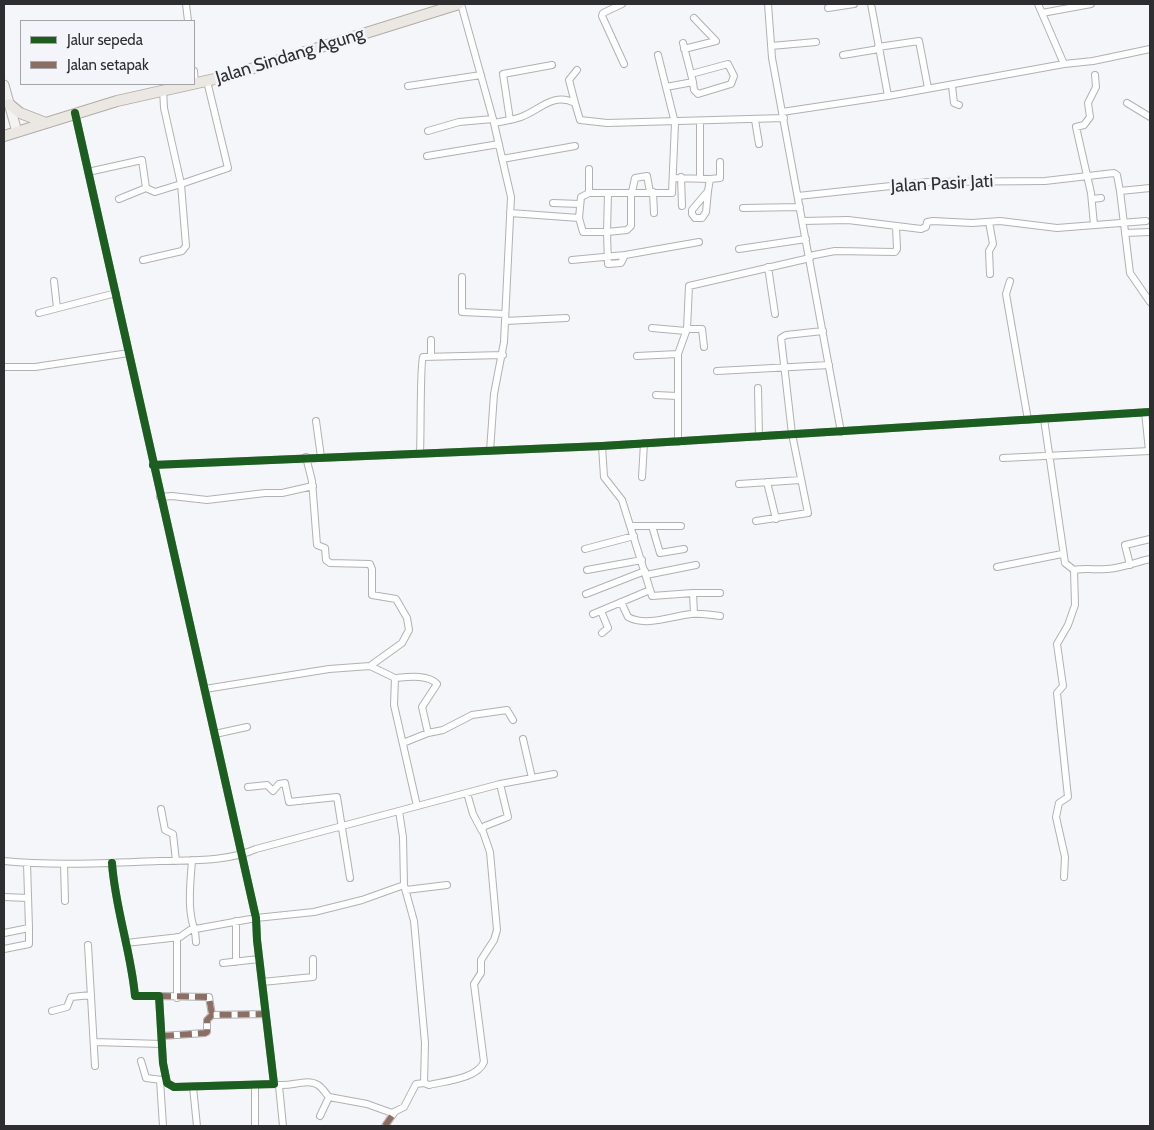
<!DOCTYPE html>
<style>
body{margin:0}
#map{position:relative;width:1154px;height:1130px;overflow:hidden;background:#f5f6f9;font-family:Cabin,sans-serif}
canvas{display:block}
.frame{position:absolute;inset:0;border:5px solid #2e2e30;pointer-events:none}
.legend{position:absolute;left:20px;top:20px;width:175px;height:65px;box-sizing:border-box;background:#f4f5fa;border:1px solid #a5a5a9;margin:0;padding:6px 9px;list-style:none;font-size:15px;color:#2e2e30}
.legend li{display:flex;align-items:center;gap:10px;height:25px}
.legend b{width:25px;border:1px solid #a5a5a9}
</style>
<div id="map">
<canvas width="1154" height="1130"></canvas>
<div class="frame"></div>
<ul class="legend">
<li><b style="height:6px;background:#1b5e20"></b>Jalur sepeda</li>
<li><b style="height:6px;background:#8d6e63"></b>Jalan setapak</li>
</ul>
</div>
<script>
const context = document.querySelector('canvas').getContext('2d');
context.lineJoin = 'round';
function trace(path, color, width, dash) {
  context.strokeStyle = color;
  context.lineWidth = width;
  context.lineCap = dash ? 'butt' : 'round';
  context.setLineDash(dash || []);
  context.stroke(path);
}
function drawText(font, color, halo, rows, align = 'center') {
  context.font = font + ' Cabin,sans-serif';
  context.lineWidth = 5;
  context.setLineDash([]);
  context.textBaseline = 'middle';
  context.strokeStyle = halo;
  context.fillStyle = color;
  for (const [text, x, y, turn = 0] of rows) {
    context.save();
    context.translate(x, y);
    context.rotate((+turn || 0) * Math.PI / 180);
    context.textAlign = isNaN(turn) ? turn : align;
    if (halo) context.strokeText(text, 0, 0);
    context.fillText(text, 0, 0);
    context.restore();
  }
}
const minor = new Path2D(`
 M 186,4 L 188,21
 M 461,4 L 493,119 L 511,197 L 504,342 L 494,394 L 490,451
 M 622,4 L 603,13 L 602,16 L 624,64
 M 768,4 L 772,58 L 841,432
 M 1038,4 L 1064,64 L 1093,61 L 1150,49
 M 828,8 L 854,4
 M 1042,13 L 1091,4
 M 771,46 L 816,42
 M 878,47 L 919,41 L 928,88
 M 684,49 L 716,41 L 694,18
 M 843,55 L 879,49
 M 194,71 L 195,83
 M 691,74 L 728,64 L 734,76 L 731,84 L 698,94 L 694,90 L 693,82
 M 408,86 L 481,75
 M 952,86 L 954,103 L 959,105
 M 666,87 L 693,82 L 683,43
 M 888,96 L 1064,64
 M 575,103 L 569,80 L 577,70
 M 1127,103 L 1150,117
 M 782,112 L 888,96 L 871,4
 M 75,113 L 256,918 L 257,940 L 274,1084 L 174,1087 L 167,1083 L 163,1063 L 159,996 L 135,996 C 131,951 115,908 112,863
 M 510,120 L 503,74 L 552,65
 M 755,120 L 759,144
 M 494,123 C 503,121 513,120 521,117 C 540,110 553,92 575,103 L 580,120 L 607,123 L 784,118
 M 428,131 L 459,122 L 493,119
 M 427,156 L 499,144
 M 502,159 L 575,146
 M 589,169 L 589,193
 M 88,172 L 142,160 L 146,188 L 119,199
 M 681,177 L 682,206
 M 700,177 L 700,122
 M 673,178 L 710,179 L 708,191
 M 710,179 L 720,178 L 720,162
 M 146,188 L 155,192 L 181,184 L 164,108 L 163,89
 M 708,191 L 706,212 L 702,218 L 695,218 L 692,214 L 692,210 Z
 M 1120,191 L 1130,273 L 1150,302
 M 632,192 L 635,178 L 647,176 L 650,192
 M 653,192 L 654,213
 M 608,193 L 607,232 L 627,230 L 631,226 L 631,192
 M 798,196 L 928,182 L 1045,181 L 1114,173 L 1117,175 L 1120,191 L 1150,188
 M 1092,199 L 1101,198
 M 553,203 L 580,204
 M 743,208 L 800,207
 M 510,213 L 579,218 L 583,232 L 607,232 L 608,264 L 621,263 L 625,255 L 699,242
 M 579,218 L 581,197 L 589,193 L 672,193 L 675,123 L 658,55
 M 803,221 L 848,220 L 921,229 L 926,227 L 927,222 L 933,221 L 972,223 L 1000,221 L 1057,228 L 1146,221
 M 989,222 L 993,244 L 989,251 L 990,274
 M 1094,225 L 1091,193 L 1076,127 L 1084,125 L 1090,117 L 1088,103 L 1096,87 L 1095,75
 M 1125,233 L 1150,232
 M 739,249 L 806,239
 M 809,256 L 835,251 L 895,252 L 897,249 L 896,226
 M 143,260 L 182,251 L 186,246 L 181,184 L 228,168 L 207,81
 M 572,260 L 625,255
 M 768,267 L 775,314
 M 462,277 L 462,312 L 505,314
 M 54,281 L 57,308
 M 1010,281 L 1006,294 L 1028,420
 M 39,313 L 116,293
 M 505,321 L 566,318
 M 652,328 L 686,331
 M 687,329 L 702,329 L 704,347
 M 431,340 L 431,356
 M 637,356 L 678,354
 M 4,367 L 35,367 L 129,353
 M 717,371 L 829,365
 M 758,388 L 759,437
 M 656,395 L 677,396
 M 1145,412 L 1149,451
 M 1044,419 L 1065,563 L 1074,570 C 1086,568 1096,570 1107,569 C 1122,568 1136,562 1150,559
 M 316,421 L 321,457
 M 678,442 L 678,354 L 687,329 L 689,286 L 810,258
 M 602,446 L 604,477 L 622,500 L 652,596 L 693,593 L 694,614
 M 420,452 C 421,439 420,362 423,357 L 503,355
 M 1003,458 L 1150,451
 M 153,465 L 602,446 L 1150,412
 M 642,477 L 644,443
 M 767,482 L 776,519
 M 739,484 L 801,480
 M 160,497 L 172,496 L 207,500 L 265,493 L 282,493 L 313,486
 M 756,521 L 808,513 L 792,434 L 781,338 L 786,335 L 823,331
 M 631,526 L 681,526
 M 652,526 L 660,553 L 684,549
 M 585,549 L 634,536
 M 1130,565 L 1125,545 L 1150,539
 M 997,567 L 1062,554
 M 587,570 L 642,560
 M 646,575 L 696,565
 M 693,593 L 720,593
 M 586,594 L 645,571
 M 621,602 L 628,617 C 646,627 672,616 691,614 C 701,613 710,615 720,616
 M 601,611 L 608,628 L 602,633
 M 593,614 L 650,590
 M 370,666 L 395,678 L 394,705 L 417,806
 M 395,678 C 407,677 428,674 437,684 L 422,707 L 428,733 L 403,743
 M 205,689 L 329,669 L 370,666 L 402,643 L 409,630 L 407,618 L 396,599 L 372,595 L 372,569 L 370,564 L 330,563 L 326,560 L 325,548 L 317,545 L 312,481 L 306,457
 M 428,733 L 443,730 L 472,715 L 507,710 L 513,720
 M 215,734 L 247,727
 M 523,739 L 532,778
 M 248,787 L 267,785 L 273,791 L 279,784 L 285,783 L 289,802 L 337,797 L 350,878
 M 467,793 L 473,814 L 482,831
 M 161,809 L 165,830 L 173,834 L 176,861
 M 192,860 C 191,877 188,898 191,915 C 192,926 196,929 196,942
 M 4,861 C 55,866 106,863 158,861 C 190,860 227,862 256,849 L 500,784 L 554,774
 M 64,864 L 65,901
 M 1064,877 L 1065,857 L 1056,817 L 1059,803 L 1068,797 L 1057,693 L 1063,686 L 1057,644 L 1068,625 L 1075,605 L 1074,570
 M 404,885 L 414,921 L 425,1043 L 424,1083 L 429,1085 C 445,1081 477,1079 484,1062 L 474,984 L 481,973 L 481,960 L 494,940 L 497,930 L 490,852 L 482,829 L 485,826 L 508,817 L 500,784
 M 406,890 L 447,885
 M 4,897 L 28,898
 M 4,933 L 29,928 L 27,863
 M 177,937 L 177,998
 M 126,943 L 180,937 L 190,930 L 256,918 L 314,912 L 362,900 L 404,885 L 403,837 L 399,811
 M 88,945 L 95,1066
 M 4,949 L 29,944 L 29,928
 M 236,962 L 236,921
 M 223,963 L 259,959
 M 262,982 L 313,977 L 313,959
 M 159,996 L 209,997 L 212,1015
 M 52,1011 L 67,1007 L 71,997 L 91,995
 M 162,1036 L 205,1033 L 207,1032 L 207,1020 L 212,1015 L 266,1014
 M 94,1042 L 162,1044
 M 141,1061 L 146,1078 L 162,1080
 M 160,1080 L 163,1126
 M 274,1084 C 288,1089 306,1077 318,1085 C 323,1088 325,1093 329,1097 L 367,1104 L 392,1113 L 404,1107 L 416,1084 L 424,1083
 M 279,1086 L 283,1126
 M 193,1087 L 197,1126
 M 320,1116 L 329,1097
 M 255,1126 L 255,1085
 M 385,1126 L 394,1113`);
const secondary = new Path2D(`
 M 4,85 L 17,132`);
const primary = new Path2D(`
 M 9,104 L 20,113 L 46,123
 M 4,136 L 117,101 L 228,76 L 459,4`);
const quiet = new Path2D(`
 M 159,996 L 209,997 L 212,1015
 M 162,1036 L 205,1033 L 207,1032 L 207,1020 L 212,1015 L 266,1014
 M 385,1126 L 394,1113`);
const cycleway = new Path2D(`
 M 75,113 L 256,918 L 257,940 L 274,1084 L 174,1087 L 167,1083 L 163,1063 L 159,996 L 135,996 C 131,951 115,908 112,863
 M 153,465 L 602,446 L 1150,412`);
const streetNames = [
 ["Jalan Sindang Agung",290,56,-17],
 ["Jalan Pasir Jati",942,184,-3]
];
trace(minor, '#b0b1b3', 8);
trace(secondary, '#b0b1b3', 11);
trace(primary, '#b2aca5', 12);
trace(minor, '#fefefe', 6);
trace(secondary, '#f4f3f1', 9);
trace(primary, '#ebe8e3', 10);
trace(quiet, '#8d6e63', 6, [12, 6]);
trace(cycleway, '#1b5e20', 8);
drawText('18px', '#2e2e30', '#f4f5fa', streetNames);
</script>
